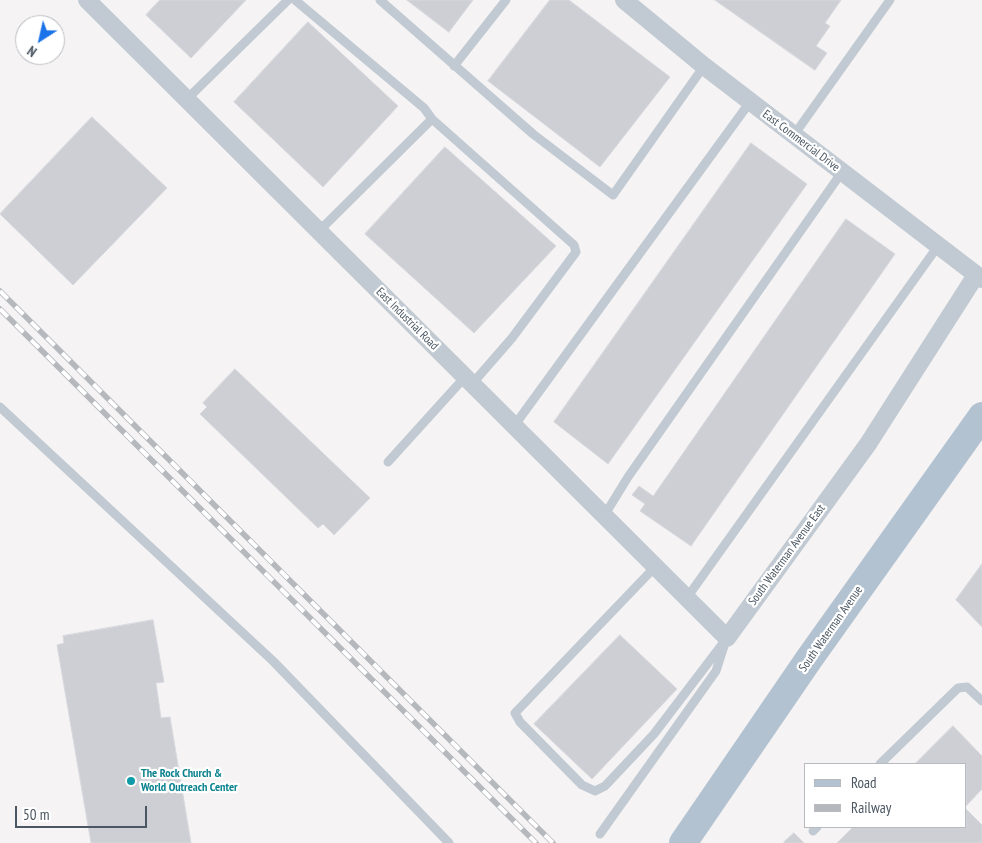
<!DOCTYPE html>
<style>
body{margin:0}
#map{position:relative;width:982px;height:843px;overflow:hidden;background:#f5f3f3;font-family:"PT Sans Narrow",sans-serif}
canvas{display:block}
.legend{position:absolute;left:804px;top:763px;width:162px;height:65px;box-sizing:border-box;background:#fff;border:1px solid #b7bbc0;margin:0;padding:6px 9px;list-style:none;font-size:15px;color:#4a5661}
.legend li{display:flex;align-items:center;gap:10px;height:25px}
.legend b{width:25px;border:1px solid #b7bbc0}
.north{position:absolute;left:15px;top:15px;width:50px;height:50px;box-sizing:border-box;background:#fff;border:1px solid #b7bbc0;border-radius:50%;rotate:215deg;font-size:14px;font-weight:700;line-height:20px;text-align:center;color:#4a5661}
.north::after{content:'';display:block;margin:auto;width:18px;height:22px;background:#1a73e8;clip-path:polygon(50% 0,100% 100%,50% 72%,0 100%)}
.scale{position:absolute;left:15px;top:806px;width:132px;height:22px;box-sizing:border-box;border:2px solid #4a5661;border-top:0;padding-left:6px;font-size:15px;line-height:18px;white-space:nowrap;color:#4a5661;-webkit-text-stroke:4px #fff;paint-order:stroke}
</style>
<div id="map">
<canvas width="982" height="843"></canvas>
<ul class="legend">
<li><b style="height:6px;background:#b3c2d1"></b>Road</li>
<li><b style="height:6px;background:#b5b8bd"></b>Railway</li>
</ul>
<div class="north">N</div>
<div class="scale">50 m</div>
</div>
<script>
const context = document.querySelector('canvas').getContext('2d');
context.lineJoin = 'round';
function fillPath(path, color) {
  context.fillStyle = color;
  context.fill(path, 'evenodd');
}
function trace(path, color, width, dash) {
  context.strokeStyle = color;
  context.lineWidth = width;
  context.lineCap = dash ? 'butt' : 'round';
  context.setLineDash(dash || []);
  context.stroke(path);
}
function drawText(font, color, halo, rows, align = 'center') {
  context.font = font + ' "PT Sans Narrow",sans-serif';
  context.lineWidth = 4.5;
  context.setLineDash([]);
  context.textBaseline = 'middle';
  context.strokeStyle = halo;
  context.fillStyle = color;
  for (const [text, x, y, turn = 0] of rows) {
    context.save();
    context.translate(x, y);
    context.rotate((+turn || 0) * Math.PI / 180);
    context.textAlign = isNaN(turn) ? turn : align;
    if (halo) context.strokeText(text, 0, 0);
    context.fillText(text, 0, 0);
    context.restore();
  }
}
const building = new Path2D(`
 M 160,0 L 246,0 L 191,58 L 146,15 Z
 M 407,0 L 473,0 L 449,32 Z
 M 550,0 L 569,0 L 670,77 L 600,167 L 488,81 Z
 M 715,0 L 841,0 L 825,23 L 830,26 L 816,46 L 827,53 L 815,70 Z
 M 308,22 L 398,106 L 323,187 L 234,102 Z
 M 92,117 L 167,188 L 73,285 L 0,214 Z
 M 751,143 L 807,184 L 608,464 L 554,422 Z
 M 445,147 L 556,246 L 474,333 L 365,234 Z
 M 846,219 L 895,254 L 691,546 L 640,511 L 645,504 L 632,495 L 639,486 L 653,496 Z
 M 235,369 L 370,498 L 334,535 L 323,524 L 318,528 L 200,414 L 207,407 L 203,403 Z
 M 982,564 L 982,627 L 956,600 Z
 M 153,620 L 164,682 L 156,683 L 161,718 L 170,717 L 191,843 L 91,843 L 57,645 L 64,643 L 63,636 Z
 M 620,635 L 677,689 L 592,779 L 534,724 Z
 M 953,726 L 982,756 L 982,789 L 966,806 L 966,764 L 915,764 Z
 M 966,809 L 982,825 L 982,843 L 837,843 L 853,827 L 966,827 Z
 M 794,833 L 804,843 L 784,843 L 784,842 Z`);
const lane = new Path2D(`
 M 295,0 L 424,108 L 432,119 L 574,245 L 576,252 L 512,338 L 472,384
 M 380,0 L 533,134 L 613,195 L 704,66
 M 454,66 L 506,0
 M 187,99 L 288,0
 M 794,135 L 890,0
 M 319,231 L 432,119
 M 0,407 L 273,661 L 449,843
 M 514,426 L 750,102
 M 388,462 L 465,377
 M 604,516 L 628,477 L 842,172
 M 654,568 L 515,713 L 520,722 L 582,785 L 595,791 L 605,786 L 654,734 L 727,638
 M 686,599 L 938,246
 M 880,764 L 958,688 L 967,687 L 982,701
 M 813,831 L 817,827
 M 600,834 L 716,671 L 724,646`);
const street = new Path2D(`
 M 87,0 L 727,638 L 868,444 L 976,275
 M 624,0 L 704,66 L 982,279`);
const primary = new Path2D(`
 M 683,843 L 809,659 L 982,416`);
const rail = new Path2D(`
 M 0,291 L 553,843
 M 0,309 L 536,843`);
const markers = [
 [131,781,5,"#0f9aa8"]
];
const streetNames = [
 ["East Commercial Drive",801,141,37],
 ["East Industrial Road",407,319,45],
 ["South Waterman Avenue East",787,555,-54],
 ["South Waterman Avenue",831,629,-55]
];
const cultureNames = [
 ["The Rock Church &",141,774],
 ["World Outreach Center",141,788]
];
fillPath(building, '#cdcfd5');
trace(building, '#d7d9de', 1);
trace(lane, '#c1cad2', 9);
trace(street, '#c1cad2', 18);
trace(primary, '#b3c2d1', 28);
trace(rail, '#b5b8bd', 5.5);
trace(rail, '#fff', 4, [11]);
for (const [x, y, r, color] of markers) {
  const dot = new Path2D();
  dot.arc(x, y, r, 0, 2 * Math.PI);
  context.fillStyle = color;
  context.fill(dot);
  trace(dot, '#fff', 2);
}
drawText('12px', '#4a5661', '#fff', streetNames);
drawText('bold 12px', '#0d838f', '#fff', cultureNames, 'left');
</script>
